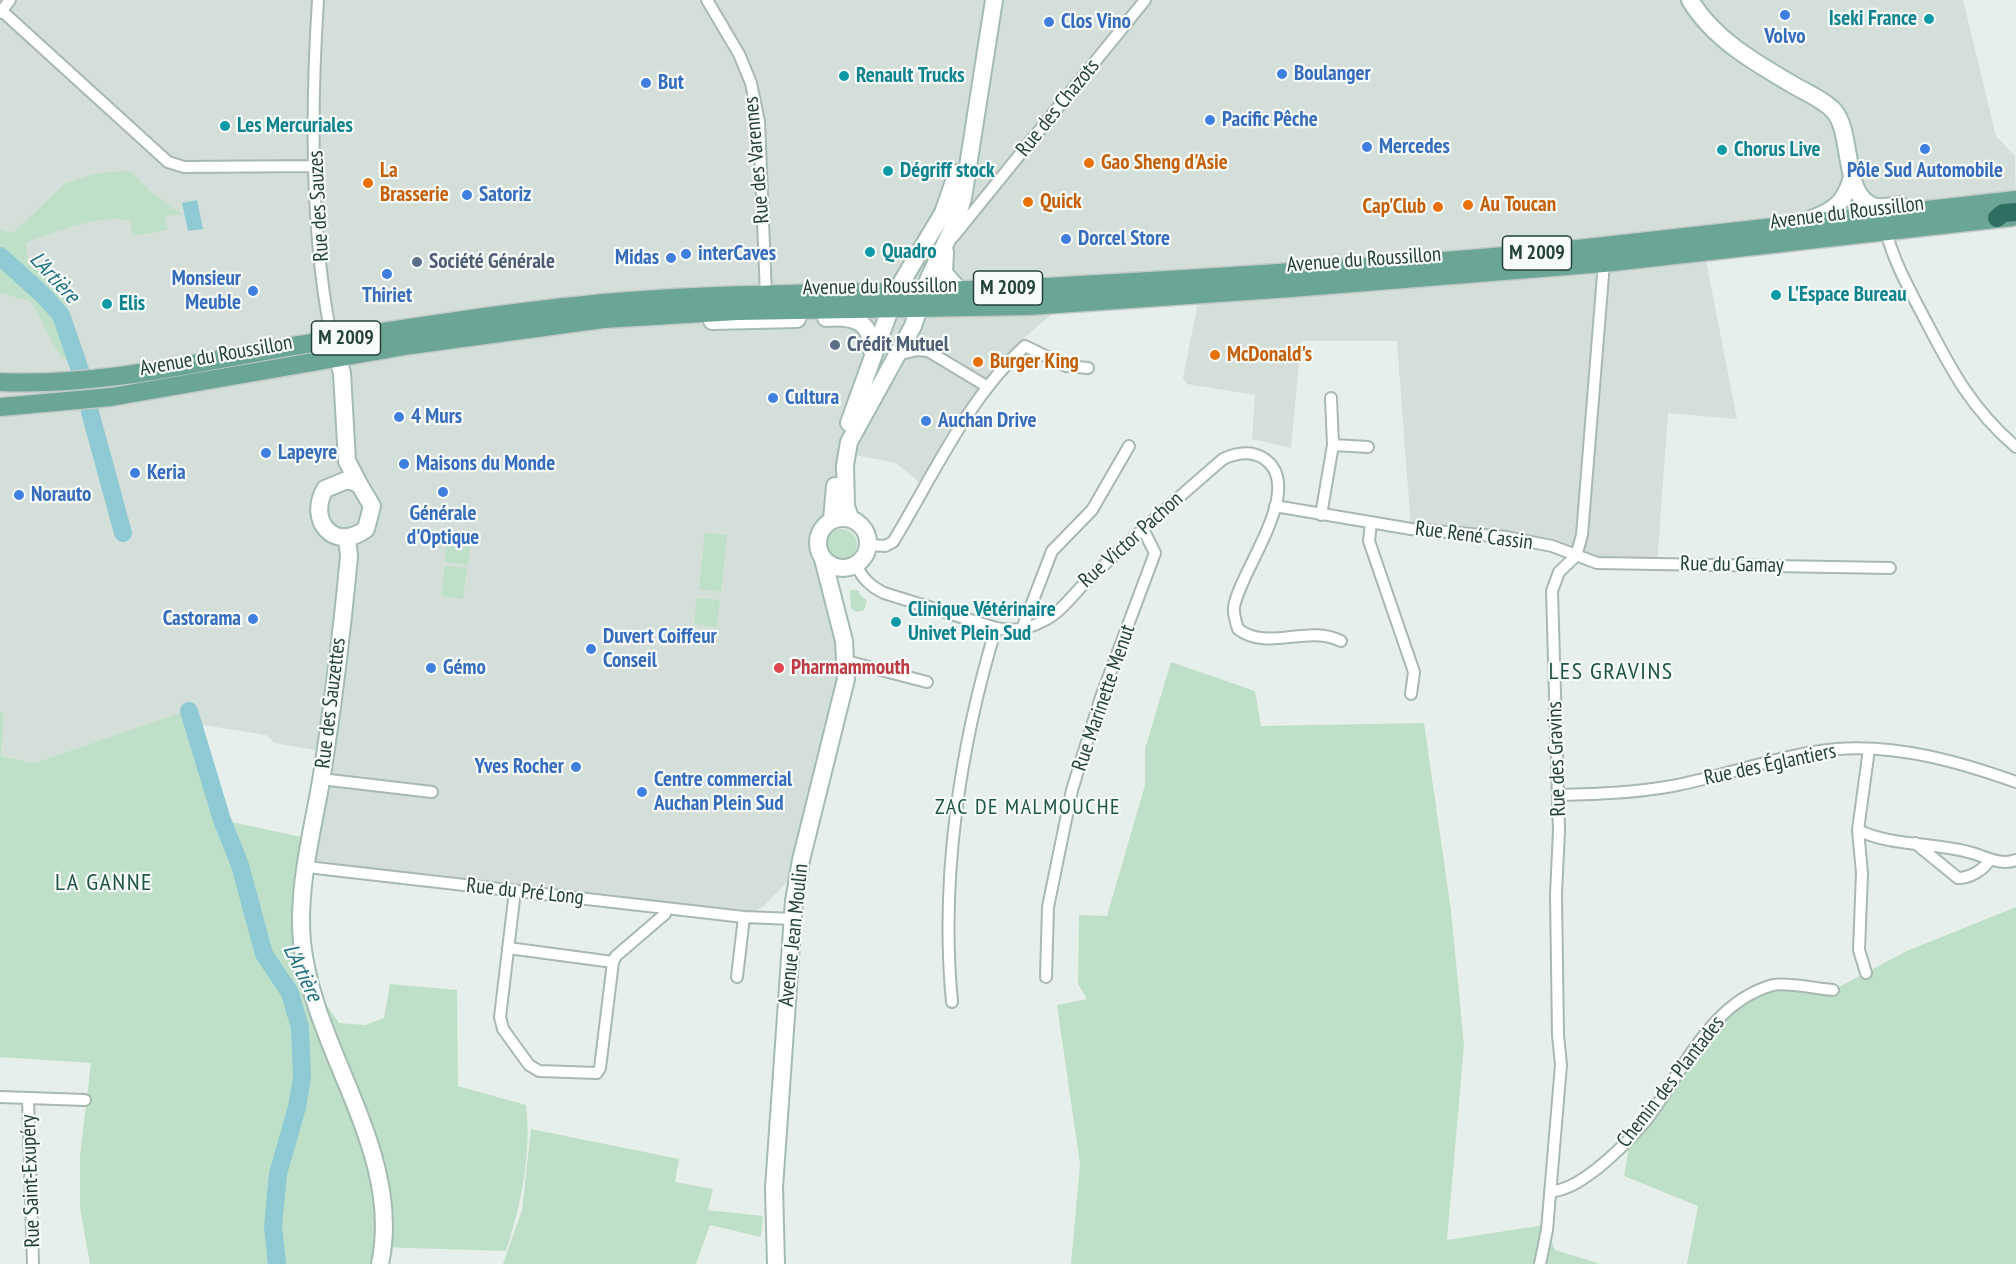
<!DOCTYPE html>
<meta charset="utf-8">
<style>
body{margin:0}
canvas{display:block;background:#e6efeb}
</style>
<canvas width="2016" height="1264"></canvas>
<script>
const context = document.querySelector('canvas').getContext('2d');
context.lineJoin = 'round';
function fillPath(path, color) {
  context.fillStyle = color;
  context.fill(path, 'evenodd');
}
function trace(path, color, width, dash) {
  context.strokeStyle = color;
  context.lineWidth = width;
  context.lineCap = dash ? 'butt' : 'round';
  context.setLineDash(dash || []);
  context.stroke(path);
}
function drawText(font, color, halo, rows, align = 'center') {
  context.font = font + ' "PT Sans Narrow",sans-serif';
  context.lineWidth = 4.5;
  context.setLineDash([]);
  context.textBaseline = 'middle';
  context.strokeStyle = halo;
  context.fillStyle = color;
  for (const [text, x, y, turn = 0] of rows) {
    context.save();
    context.translate(x, y);
    context.rotate((+turn || 0) * Math.PI / 180);
    context.textAlign = isNaN(turn) ? turn : align;
    if (halo) context.strokeText(text, 0, 0);
    context.fillText(text, 0, 0);
    context.restore();
  }
}
const built = new Path2D(`
 M 0,0 L 1963,0 L 1996,136 L 2015,156 L 2016,210 L 1706,245 L 1707,266 L 1737,419 L 1668,413 L 1657,564 L 1597,563 L 1552,546 L 1411,529 L 1397,341 L 1301,341 L 1291,448 L 1252,439 L 1255,395 L 1187,384 L 1183,378 L 1201,287 L 1088,295 L 1052,314 L 1015,346 L 946,435 L 920,483 L 896,463 L 851,454 L 835,476 L 835,506 L 819,533 L 818,546 L 846,661 L 795,873 L 764,906 L 744,917 L 307,867 L 325,752 L 275,743 L 266,735 L 203,725 L 194,708 L 34,763 L 1,756 L 4,713 L 0,712 Z`);
const green = new Path2D(`
 M 122,171 L 131,172 L 151,192 L 182,214 L 166,216 L 167,230 L 133,236 L 130,221 C 103,213 53,232 26,243 C 26,270 37,266 53,283 C 70,301 77,342 84,366 L 80,370 C 51,355 47,326 30,301 L 0,293 L 0,228 L 3,231 L 14,232 L 66,183 L 94,174 Z
 M827 544a15 15 0 1 1 30 0a15 15 0 1 1-30 0Z
 M 705,533 L 727,535 L 721,592 L 699,589 Z
 M 448,535 L 471,538 L 468,565 L 445,562 Z
 M 445,566 L 467,568 L 463,599 L 441,596 Z
 M 850,590 L 858,590 L 861,596 L 867,600 L 864,610 L 856,612 L 851,608 Z
 M 697,598 L 720,600 L 717,627 L 694,624 Z
 M 1171,662 L 1255,691 L 1261,726 L 1424,723 L 1451,911 L 1464,1045 L 1447,1240 L 1545,1225 L 1555,1250 L 1601,1264 L 1071,1264 L 1080,1164 L 1057,1005 L 1087,999 L 1078,984 L 1079,915 L 1107,916 L 1145,785 L 1145,749 Z
 M 194,708 L 203,725 L 208,776 L 222,820 L 311,839 L 308,978 L 339,1023 L 365,1025 L 384,1018 L 390,984 L 457,990 L 458,1086 L 526,1105 C 532,1154 521,1204 506,1251 L 377,1247 L 372,1264 L 90,1264 L 80,1208 L 80,1156 L 91,1063 L 0,1057 L 0,712 L 4,713 L 1,756 L 34,763 Z
 M 2016,907 L 2016,1264 L 1687,1264 L 1698,1206 L 1624,1176 L 1629,1148 L 1718,1019 L 1776,985 L 1833,990 L 1907,951 Z
 M 531,1129 L 679,1159 L 675,1182 L 713,1189 L 708,1210 L 763,1216 L 761,1237 L 710,1225 L 696,1264 L 503,1264 L 522,1210 Z`);
const water = new Path2D(`
 M 197,200 L 203,229 L 188,231 L 182,203 Z`);
const river = new Path2D(`
 M 0,256 L 43,295 L 61,315 L 80,370
 M 90,412 L 123,533
 M 189,711 L 222,820 L 240,865 L 264,954 L 290,993 L 300,1028 L 302,1078 L 297,1107 L 278,1174 L 273,1226 L 277,1264`);
const street = new Path2D(`
 M 318,0 C 311,108 310,235 332,340
 M 707,0 L 739,54 L 751,83 L 759,122 L 766,295
 M 2,11 L 168,162 L 184,167 L 315,166
 M 0,13 L 10,0
 M 1886,231 C 1893,259 1906,283 1919,308 C 1948,363 1967,405 2016,447
 M 953,237 L 1145,0
 M 897,355 L 917,350 L 928,351 L 988,387
 M 1333,445 L 1368,447
 M 1275,506 L 1411,529 L 1506,537 L 1552,546 L 1597,563 L 1890,568
 M 1321,515 L 1333,445 L 1331,398
 M 1371,522 L 1369,541 L 1414,672 L 1411,694
 M 869,545 L 885,546 L 893,542 C 933,476 967,399 1025,346 L 1066,366 L 1088,368
 M 856,565 C 863,579 870,586 884,593 L 996,628 C 1014,632 1029,629 1045,620 C 1063,611 1077,589 1092,576 C 1135,536 1179,497 1223,459 C 1236,453 1250,450 1263,458 C 1308,486 1240,570 1234,607 C 1233,614 1236,622 1238,629 C 1268,652 1307,624 1341,641
 M 1022,629 L 1052,551 L 1092,510 L 1129,446
 M 846,661 L 927,682
 M 1869,749 L 1858,830 C 1892,847 1935,842 1972,853 C 1986,857 2001,866 2016,860
 M 321,779 L 432,792
 M 1558,795 C 1596,794 1634,793 1672,786 C 1727,776 1781,754 1837,749 C 1897,744 1960,762 2016,782
 M 1858,830 L 1862,873 L 1859,950 L 1866,973
 M 1915,843 L 1958,878 C 1970,878 1984,870 1990,859
 M 307,867 L 744,917 L 793,919
 M 515,891 L 500,1017 L 503,1029 L 529,1065 L 539,1071 L 597,1073 L 600,1068 L 613,962 L 616,956 L 665,914 L 666,908
 M 508,948 L 613,962
 M 737,977 L 744,917
 M 1046,977 L 1048,907 L 1072,790 L 1101,697 L 1155,553 L 1144,531
 M 952,1002 C 940,878 960,746 996,628
 M 0,1097 L 85,1100
 M 28,1098 L 33,1264
 M 1550,1192 C 1570,1189 1582,1180 1598,1168 C 1614,1155 1630,1139 1644,1123 C 1682,1075 1708,1003 1773,985 C 1786,982 1818,989 1833,990
 M 1540,1264 L 1547,1230 L 1561,1065 L 1558,1035 L 1556,894 L 1559,831 L 1552,591 L 1559,572 L 1576,556 L 1582,535 L 1604,263`);
const secondary = new Path2D(`
 M 1690,0 C 1714,40 1756,63 1795,86 C 1807,93 1824,100 1834,111 C 1854,134 1841,200 1877,207 C 1884,208 1893,206 1900,205
 M 1809,220 C 1834,211 1845,203 1852,177
 M 945,252 L 944,273 L 959,290
 M 826,318 C 852,316 872,320 872,351
 M 712,321 L 797,319
 M 332,340 L 342,373 L 347,461 L 359,484
 M 849,423 L 897,290 L 943,213 L 957,173
 M 347,480 L 359,484 L 372,506 L 366,529 C 334,553 307,520 325,489 Z
 M818 543a25 25 0 1 1 50 0a25 25 0 1 1-50 0Z
 M 850,518 L 846,506 L 845,465 L 849,442 L 913,326 L 929,278 L 956,221 L 963,198 L 994,0
 M 832,520 L 835,486
 M 347,539 L 349,556 C 342,631 333,706 321,781 C 312,833 297,889 302,942 C 313,1051 404,1152 380,1264
 M 776,1264 L 774,1188 L 794,901 L 801,860 L 846,679 L 844,641 L 823,559`);
const primary = new Path2D(`
 M 0,382 C 106,387 208,359 312,343 C 413,327 514,311 615,302 C 764,290 914,295 1063,286 C 1225,277 1388,267 1550,252 C 1706,236 1861,218 2016,200
 M 0,407 L 111,397 L 411,345 L 603,319 L 737,311 L 1028,306 L 1291,288 L 1604,263 L 2012,217`);
const highway = new Path2D(`
 M 1997,218 L 2003,213 L 2016,212`);
const markers = [
 [1785,15,6,"#3f7fe0"],
 [1929,19,6,"#0f9aa8"],
 [1049,22,6,"#3f7fe0"],
 [1282,74,6,"#3f7fe0"],
 [844,76,6,"#0f9aa8"],
 [646,83,6,"#3f7fe0"],
 [1210,120,6,"#3f7fe0"],
 [225,126,6,"#0f9aa8"],
 [1367,147,6,"#3f7fe0"],
 [1925,149,6,"#3f7fe0"],
 [1722,150,6,"#0f9aa8"],
 [1089,163,6,"#e8710a"],
 [888,171,6,"#0f9aa8"],
 [368,183,6,"#e8710a"],
 [467,195,6,"#3f7fe0"],
 [1028,202,6,"#e8710a"],
 [1468,205,6,"#e8710a"],
 [1438,207,6,"#e8710a"],
 [1066,239,6,"#3f7fe0"],
 [870,252,6,"#0f9aa8"],
 [686,254,6,"#3f7fe0"],
 [671,258,6,"#3f7fe0"],
 [417,262,6,"#5c6f8a"],
 [387,274,6,"#3f7fe0"],
 [253,291,6,"#3f7fe0"],
 [1776,295,6,"#0f9aa8"],
 [107,304,6,"#0f9aa8"],
 [835,345,6,"#5c6f8a"],
 [1215,355,6,"#e8710a"],
 [978,362,6,"#e8710a"],
 [773,398,6,"#3f7fe0"],
 [399,417,6,"#3f7fe0"],
 [926,421,6,"#3f7fe0"],
 [266,453,6,"#3f7fe0"],
 [404,464,6,"#3f7fe0"],
 [135,473,6,"#3f7fe0"],
 [443,492,6,"#3f7fe0"],
 [19,495,6,"#3f7fe0"],
 [253,619,6,"#3f7fe0"],
 [896,622,6,"#0f9aa8"],
 [591,649,6,"#3f7fe0"],
 [431,668,6,"#3f7fe0"],
 [779,668,6,"#e0444e"],
 [576,767,6,"#3f7fe0"],
 [642,792,6,"#3f7fe0"]
];
const shields = [
 [1537,253,69],
 [1008,288,69],
 [346,338,69]
];
const shieldNames = [
 ["M 2009",1537,253],
 ["M 2009",1008,288],
 ["M 2009",346,338]
];
const cultureNames = [
 ["Iseki France",1917,19,"right"],
 ["Renault Trucks",856,76],
 ["Les Mercuriales",237,126],
 ["Chorus Live",1734,150],
 ["Dégriff stock",900,171],
 ["Quadro",882,252],
 ["L'Espace Bureau",1788,295],
 ["Elis",119,304],
 ["Clinique Vétérinaire",908,610],
 ["Univet Plein Sud",908,634]
];
const shopNames = [
 ["Clos Vino",1061,22],
 ["Volvo",1785,37,"center"],
 ["Boulanger",1294,74],
 ["But",658,83],
 ["Pacific Pêche",1222,120],
 ["Mercedes",1379,147],
 ["Pôle Sud Automobile",1925,171,"center"],
 ["Satoriz",479,195],
 ["Dorcel Store",1078,239],
 ["interCaves",698,254],
 ["Midas",659,258,"right"],
 ["Monsieur",241,279,"right"],
 ["Meuble",241,303,"right"],
 ["Thiriet",387,296,"center"],
 ["Cultura",785,398],
 ["4 Murs",411,417],
 ["Auchan Drive",938,421],
 ["Lapeyre",278,453],
 ["Maisons du Monde",416,464],
 ["Keria",147,473],
 ["Norauto",31,495],
 ["Générale",443,514,"center"],
 ["d'Optique",443,538,"center"],
 ["Castorama",241,619,"right"],
 ["Duvert Coiffeur",603,637],
 ["Conseil",603,661],
 ["Gémo",443,668],
 ["Yves Rocher",564,767,"right"],
 ["Centre commercial",654,780],
 ["Auchan Plein Sud",654,804]
];
const streetNames = [
 ["Rue des Chazots",1058,108,-51],
 ["Rue des Varennes",757,160,-95],
 ["Rue des Sauzes",319,206,-93],
 ["Avenue du Roussillon",1847,213,-7],
 ["Avenue du Roussillon",1364,260,-4],
 ["Avenue du Roussillon",880,287,-1],
 ["Avenue du Roussillon",216,356,-10],
 ["Rue René Cassin",1474,536,7],
 ["Rue Victor Pachon",1131,540,-42],
 ["Rue du Gamay",1732,565,1],
 ["Rue Marinette Menut",1104,698,-71],
 ["Rue des Sauzettes",331,703,-83],
 ["Rue des Gravins",1557,759,-92],
 ["Rue des Églantiers",1770,765,-12],
 ["Rue du Pré Long",525,892,6],
 ["Avenue Jean Moulin",794,935,-84],
 ["Chemin des Plantades",1671,1082,-52],
 ["Rue Saint-Exupéry",31,1181,-92]
];
const foodNames = [
 ["Gao Sheng d'Asie",1101,163],
 ["La",380,171],
 ["Brasserie",380,195],
 ["Quick",1040,202],
 ["Au Toucan",1480,205],
 ["Cap'Club",1426,207,"right"],
 ["McDonald's",1227,355],
 ["Burger King",990,362]
];
const serviceNames = [
 ["Société Générale",429,262],
 ["Crédit Mutuel",847,345]
];
const healthNames = [
 ["Pharmammouth",791,668]
];
const waterNames = [
 ["L'Artière",54,278,47],
 ["L'Artière",302,973,64]
];
const neighbourhoodNames = [
 ["ZAC DE MALMOUCHE",1028,808]
];
const quarterNames = [
 ["LES GRAVINS",1611,672],
 ["LA GANNE",104,883]
];
fillPath(built, '#d4dfda');
fillPath(green, '#bfe0c8');
fillPath(water, '#8ec9d4');
trace(river, '#8ec9d4', 18);
trace(street, '#a8b8b2', 14);
trace(secondary, '#a4bbb3', 20);
trace(primary, '#c2cac8', 21);
trace(highway, '#c2cac8', 21);
trace(street, '#fff', 10);
trace(secondary, '#fff', 16);
trace(primary, '#6aa596', 18);
trace(highway, '#2f6f62', 18);
for (const [x, y, r, color] of markers) {
  const dot = new Path2D();
  dot.arc(x, y, r, 0, 2 * Math.PI);
  context.fillStyle = color;
  context.fill(dot);
  trace(dot, '#f7fbf9', 2);
}
for (const [x, y, w] of shields) {
  const box = new Path2D();
  box.roundRect(x - w / 2, y - 17, w, 34, 4.5);
  context.fillStyle = '#f7fbf9';
  context.fill(box);
  trace(box, '#24423a', 1.5);
}
drawText('bold 20px', '#24423a', null, shieldNames);
drawText('bold 21px', '#0d838f', '#f7fbf9', cultureNames, 'left');
drawText('bold 21px', '#366cbe', '#f7fbf9', shopNames, 'left');
drawText('21px', '#24423a', '#f7fbf9', streetNames);
drawText('bold 21px', '#c56008', '#f7fbf9', foodNames, 'left');
drawText('bold 21px', '#4e5e75', '#f7fbf9', serviceNames, 'left');
drawText('bold 21px', '#be3a42', '#f7fbf9', healthNames, 'left');
drawText('italic 22px', '#1c6f80', '#f7fbf9', waterNames);
context.letterSpacing = '1.5px';
drawText('22px', '#1f5548', '#f7fbf9', neighbourhoodNames);
context.letterSpacing = '0px';
context.letterSpacing = '1.5px';
drawText('24px', '#1f5548', '#f7fbf9', quarterNames);
context.letterSpacing = '0px';
</script>
